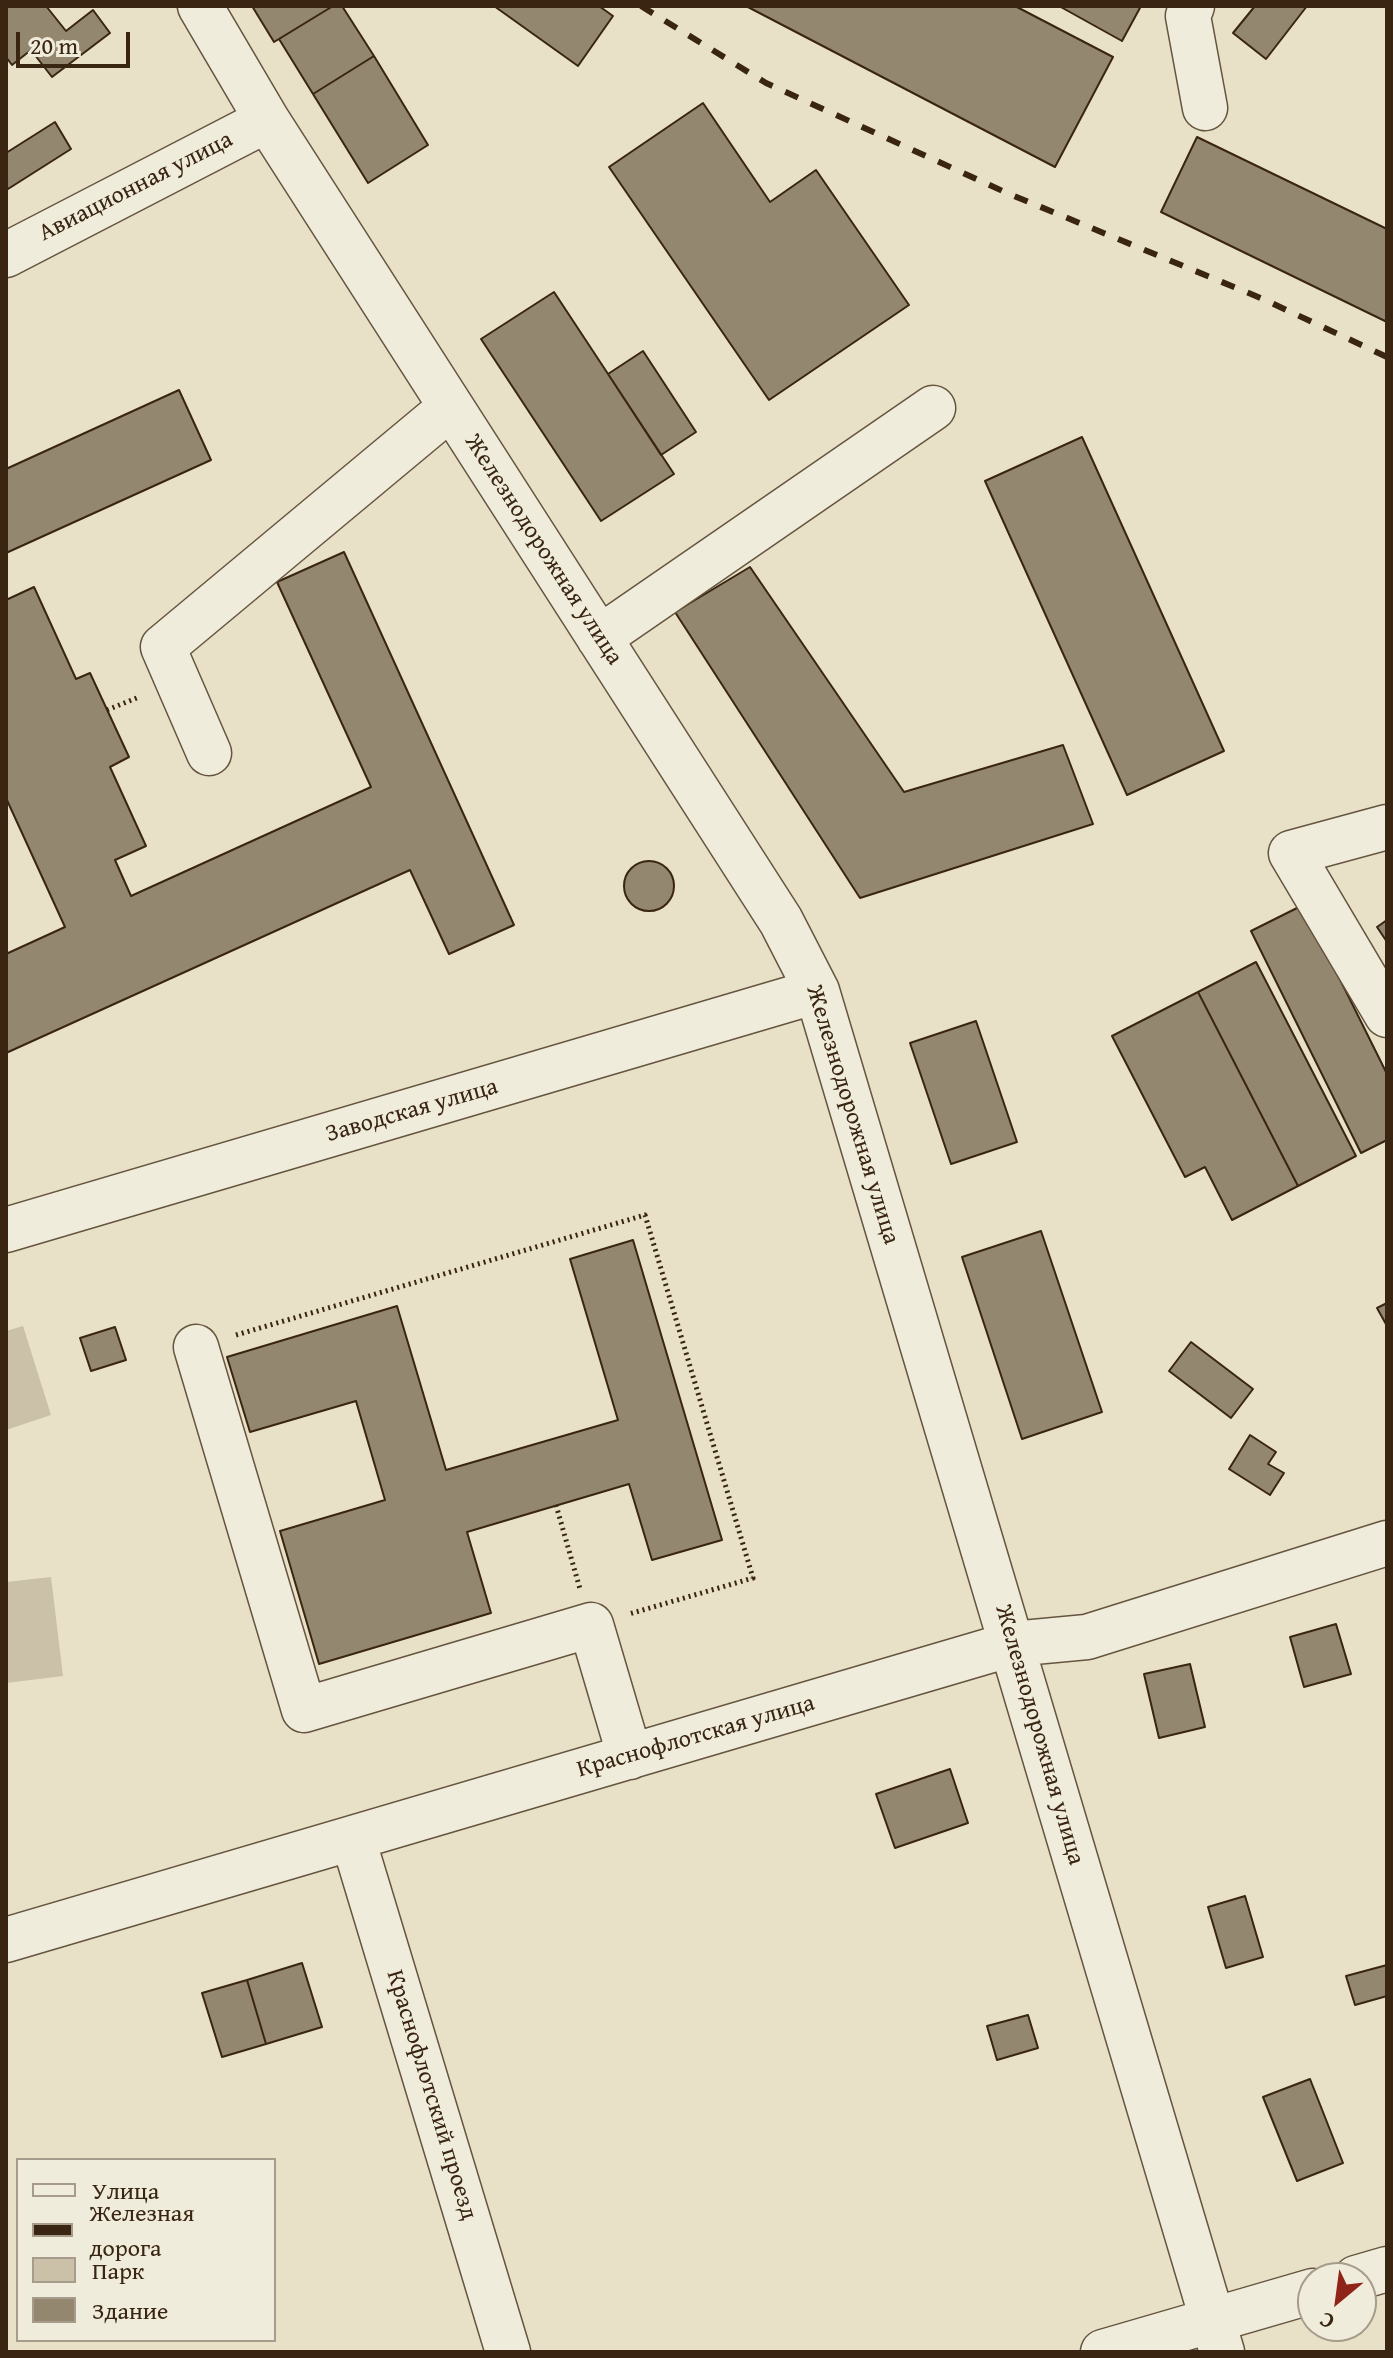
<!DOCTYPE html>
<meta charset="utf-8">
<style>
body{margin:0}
#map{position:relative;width:1393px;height:2358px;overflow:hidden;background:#e8e1c7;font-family:"Gentium Book Plus",serif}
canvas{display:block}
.frame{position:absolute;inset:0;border:8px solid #392512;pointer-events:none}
.legend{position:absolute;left:16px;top:2158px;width:260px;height:184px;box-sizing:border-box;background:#f0ecdb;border:2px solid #a79c8b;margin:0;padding:10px 14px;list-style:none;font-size:24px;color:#392512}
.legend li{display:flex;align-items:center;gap:16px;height:40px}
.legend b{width:40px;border:2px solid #a79c8b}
.north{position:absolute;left:1297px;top:2262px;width:80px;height:80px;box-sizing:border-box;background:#f0ecdb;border:2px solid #a79c8b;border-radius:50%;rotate:209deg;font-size:22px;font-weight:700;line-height:32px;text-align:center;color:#392512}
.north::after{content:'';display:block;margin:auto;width:28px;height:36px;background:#8f2418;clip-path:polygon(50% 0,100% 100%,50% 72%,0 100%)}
.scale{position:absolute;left:16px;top:32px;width:114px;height:36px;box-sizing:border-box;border:4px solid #392512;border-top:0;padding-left:10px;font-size:24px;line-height:28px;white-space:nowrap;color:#392512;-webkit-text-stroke:6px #f0ecdb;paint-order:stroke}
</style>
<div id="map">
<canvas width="1393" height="2358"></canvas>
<div class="frame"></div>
<ul class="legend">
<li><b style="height:10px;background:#f0ecdb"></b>Улица</li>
<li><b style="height:10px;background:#392512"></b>Железная дорога</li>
<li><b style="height:22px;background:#cac1a8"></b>Парк</li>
<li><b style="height:22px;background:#948770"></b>Здание</li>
</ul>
<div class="north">С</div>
<div class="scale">20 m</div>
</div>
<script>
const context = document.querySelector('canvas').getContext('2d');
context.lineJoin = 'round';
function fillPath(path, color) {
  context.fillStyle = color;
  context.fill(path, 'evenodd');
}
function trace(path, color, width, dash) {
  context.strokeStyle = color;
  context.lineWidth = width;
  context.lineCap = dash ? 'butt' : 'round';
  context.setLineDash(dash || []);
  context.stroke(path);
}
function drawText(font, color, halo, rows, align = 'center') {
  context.font = font + ' "Gentium Book Plus",serif';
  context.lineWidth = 6;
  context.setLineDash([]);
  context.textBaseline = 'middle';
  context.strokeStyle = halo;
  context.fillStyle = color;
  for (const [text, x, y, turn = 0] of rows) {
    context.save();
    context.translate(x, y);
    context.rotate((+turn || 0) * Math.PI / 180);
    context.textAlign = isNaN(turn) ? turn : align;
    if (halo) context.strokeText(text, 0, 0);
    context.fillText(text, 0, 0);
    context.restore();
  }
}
const green = new Path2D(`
 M 23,1326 L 51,1415 L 6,1430 L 6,1331 Z
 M 51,1577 L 63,1676 L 6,1683 L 6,1582 Z`);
const building = new Path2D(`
 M 6,6 L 46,6 L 66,31 L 93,10 L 110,33 L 52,77 L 31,50 L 12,65 L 6,57 Z
 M 252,6 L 333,6 L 274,42 Z
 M 333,6 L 342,6 L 374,56 L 313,94 L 279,39 Z
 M 494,6 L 599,6 L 613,16 L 578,66 Z
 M 746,6 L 1015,6 L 1113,57 L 1055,167 Z
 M 1059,6 L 1141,6 L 1122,41 Z
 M 1255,6 L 1307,6 L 1266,59 L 1233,33 Z
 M 374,56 L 428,145 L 368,183 L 313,94 Z
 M 703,103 L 770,202 L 816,170 L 909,305 L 769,400 L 609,167 Z
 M 55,122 L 71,149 L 8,189 L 6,185 L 6,153 Z
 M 1197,137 L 1387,229 L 1387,322 L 1161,212 Z
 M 554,292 L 674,474 L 601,521 L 481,339 Z
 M 643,351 L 696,432 L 661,455 L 608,374 Z
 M 179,390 L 211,460 L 6,553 L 6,469 Z
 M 1082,437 L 1224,751 L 1127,795 L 985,481 Z
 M 344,552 L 514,925 L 449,954 L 410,870 L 6,1053 L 6,954 L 65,927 L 6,798 L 6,600 L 34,587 L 76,679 L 90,673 L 129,757 L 110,767 L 146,846 L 115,860 L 131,896 L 371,787 L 277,582 Z
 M 750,567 L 904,792 L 1063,745 L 1093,824 L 860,898 L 675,612 Z
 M624 886a25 25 0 1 1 50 0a25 25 0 1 1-50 0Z
 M 1303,905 L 1387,1074 L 1387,1140 L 1361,1153 L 1251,931 Z
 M 1387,920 L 1387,942 L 1377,927 Z
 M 1256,962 L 1356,1156 L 1298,1186 L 1198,992 Z
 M 1198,992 L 1298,1186 L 1232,1220 L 1205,1167 L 1185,1177 L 1112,1036 Z
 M 976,1021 L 1017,1142 L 951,1164 L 910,1043 Z
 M 1041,1231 L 1102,1412 L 1022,1439 L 962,1257 Z
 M 633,1240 L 722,1540 L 652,1560 L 629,1484 L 467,1532 L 491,1613 L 319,1664 L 280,1531 L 385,1500 L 356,1401 L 250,1432 L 227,1357 L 397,1306 L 446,1470 L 618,1420 L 570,1259 Z
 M 1387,1303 L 1387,1326 L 1377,1308 Z
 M 115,1327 L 126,1360 L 91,1371 L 80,1338 Z
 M 1191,1342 L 1253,1389 L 1231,1418 L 1169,1371 Z
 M 1250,1435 L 1276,1452 L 1268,1464 L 1284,1473 L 1270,1495 L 1229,1469 Z
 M 1336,1624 L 1351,1674 L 1304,1687 L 1290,1637 Z
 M 1190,1664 L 1205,1727 L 1159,1738 L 1144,1674 Z
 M 950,1769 L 968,1823 L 895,1848 L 876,1794 Z
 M 1245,1896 L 1263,1957 L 1226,1968 L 1208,1907 Z
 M 302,1963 L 322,2027 L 266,2044 L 247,1980 Z
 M 1387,1965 L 1387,1996 L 1355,2005 L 1346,1976 Z
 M 247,1980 L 266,2044 L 222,2057 L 202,1993 Z
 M 1028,2015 L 1038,2048 L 997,2060 L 987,2026 Z
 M 1310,2079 L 1343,2163 L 1297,2181 L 1263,2097 Z`);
const path = new Path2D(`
 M 107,710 L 139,697
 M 236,1335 L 645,1215 L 753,1578 L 629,1614
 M 556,1505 L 580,1589`);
const minor = new Path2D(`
 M 200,6 L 267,120 L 781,921 L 817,991 L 1222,2352
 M 1192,6 L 1188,16 L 1205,108
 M 6,255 L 267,120
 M 599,638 L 933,408
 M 209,753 L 163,647 L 451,407
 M 1387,827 L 1291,853 L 1387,1015
 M 6,1230 L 817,991
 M 196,1347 L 304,1710 L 591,1625 L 630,1757
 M 353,1839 L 508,2352
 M 6,1940 L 1012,1644 L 1087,1637 L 1387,1543
 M 1356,2278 L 1387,2269
 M 1103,2352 L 1313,2291`);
const rail = new Path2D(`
 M 641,6 L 766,83 L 1007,193 L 1263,299 L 1387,357`);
const streetNames = [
 ["Авиационная улица",136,187,-27],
 ["Железнодорожная улица",543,550,57],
 ["Заводская улица",412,1111,-16],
 ["Железнодорожная улица",852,1115,73],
 ["Железнодорожная улица",1039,1735,74],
 ["Краснофлотская улица",696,1737,-16],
 ["Краснофлотский проезд",431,2095,73]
];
fillPath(green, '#cac1a8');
fillPath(building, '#948770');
trace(building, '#392512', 2);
trace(minor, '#65543f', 47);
trace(path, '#392512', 5, [2, 4]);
trace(minor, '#f0ecdb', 44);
trace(rail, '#392512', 6, [14, 14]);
drawText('24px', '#392512', '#f0ecdb', streetNames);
</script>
